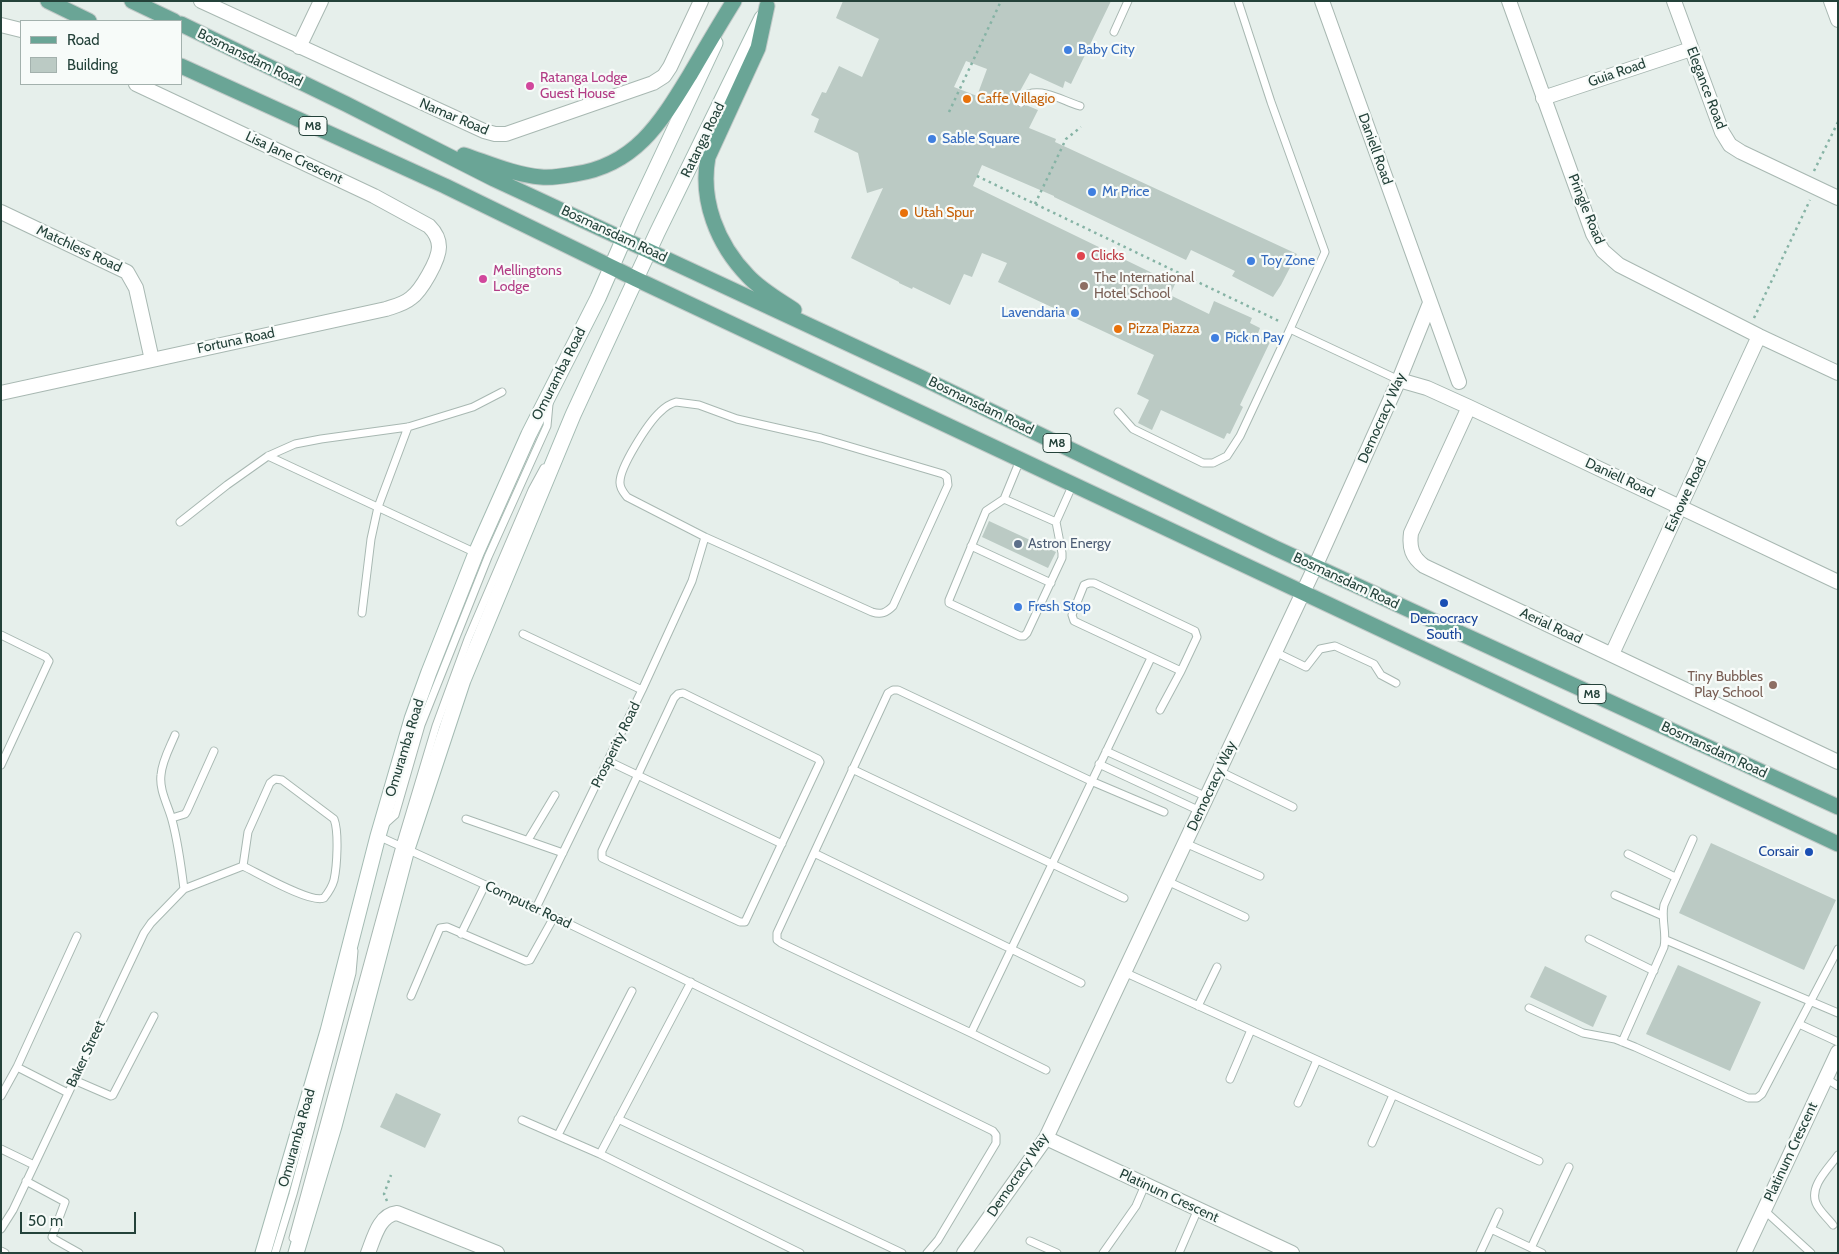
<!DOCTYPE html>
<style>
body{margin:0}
#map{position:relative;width:1839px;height:1254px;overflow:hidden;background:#e6efeb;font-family:Cabin,sans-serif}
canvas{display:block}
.frame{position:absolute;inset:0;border:2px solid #24423a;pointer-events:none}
.legend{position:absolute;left:20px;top:20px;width:162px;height:65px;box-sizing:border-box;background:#f7fbf9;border:1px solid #a3b1ad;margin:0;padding:6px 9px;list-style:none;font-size:15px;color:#24423a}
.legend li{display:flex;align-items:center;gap:10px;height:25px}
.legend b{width:25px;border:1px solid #a3b1ad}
.scale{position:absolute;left:20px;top:1212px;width:116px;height:22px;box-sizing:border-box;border:2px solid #24423a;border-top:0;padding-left:6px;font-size:15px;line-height:18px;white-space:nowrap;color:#24423a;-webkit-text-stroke:4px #f7fbf9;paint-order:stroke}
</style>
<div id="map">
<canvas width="1839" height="1254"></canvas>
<div class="frame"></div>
<ul class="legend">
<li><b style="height:6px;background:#6aa596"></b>Road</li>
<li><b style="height:14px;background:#bbcac4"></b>Building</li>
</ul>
<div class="scale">50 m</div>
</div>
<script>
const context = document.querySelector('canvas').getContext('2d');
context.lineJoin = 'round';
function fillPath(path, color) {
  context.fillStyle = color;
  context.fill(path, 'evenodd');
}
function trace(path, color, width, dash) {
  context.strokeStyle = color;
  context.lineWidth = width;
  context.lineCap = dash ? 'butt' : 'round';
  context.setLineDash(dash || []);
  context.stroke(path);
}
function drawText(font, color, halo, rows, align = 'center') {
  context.font = font + ' Cabin,sans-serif';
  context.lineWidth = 4.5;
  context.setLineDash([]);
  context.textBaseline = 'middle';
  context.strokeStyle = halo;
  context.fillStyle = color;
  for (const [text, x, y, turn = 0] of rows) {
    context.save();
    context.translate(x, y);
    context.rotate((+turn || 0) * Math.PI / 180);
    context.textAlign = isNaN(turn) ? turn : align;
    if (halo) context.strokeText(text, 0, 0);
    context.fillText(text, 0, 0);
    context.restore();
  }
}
const building = new Path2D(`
 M 843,1 L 1111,1 L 1071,84 L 1065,81 L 1063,88 L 1030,73 L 1015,100 L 1016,105 L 1021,108 L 1026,105 L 1038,110 L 1029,128 L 1056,139 L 1055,142 L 1297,254 L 1281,285 L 1273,297 L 1232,276 L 1235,271 L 1191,250 L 1186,260 L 1054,197 L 1054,196 L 982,165 L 973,186 L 1175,284 L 1170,295 L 1209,314 L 1214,301 L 1252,318 L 1250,323 L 1260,328 L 1257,336 L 1270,342 L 1240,405 L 1243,407 L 1230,434 L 1227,433 L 1224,439 L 1161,410 L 1152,430 L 1138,423 L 1149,400 L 1137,394 L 1154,355 L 998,282 L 1007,263 L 982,253 L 972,277 L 964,274 L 950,305 L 913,287 L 912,289 L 899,283 L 899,282 L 851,258 L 883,188 L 867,193 L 858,153 L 814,132 L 819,119 L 811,115 L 822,92 L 826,93 L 839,66 L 862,77 L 879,39 L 836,18 ZM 966,61 L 987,69 L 977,96 L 954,87 Z
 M 989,521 L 1056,552 L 1048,568 L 982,537 Z
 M 1711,843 L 1836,900 L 1804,970 L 1679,913 Z
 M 1678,965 L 1761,1002 L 1730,1071 L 1646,1034 Z
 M 1545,966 L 1607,996 L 1593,1027 L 1530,997 Z
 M 396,1093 L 441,1114 L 425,1148 L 380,1127 Z`);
const path = new Path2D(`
 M 949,112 L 1001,1
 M 1814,171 L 1838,122
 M 977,176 L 1281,322
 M 1035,204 L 1066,139 L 1081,127
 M 1754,318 L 1810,200
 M 387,1201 L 384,1194 L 391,1175`);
const service = new Path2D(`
 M 1238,1 L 1271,102 L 1325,252 L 1290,329
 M 1114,32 L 1128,1
 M 1021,103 L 1028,94 C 1046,89 1063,101 1080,106
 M 676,402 L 699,405 L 737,419 L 821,438 L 943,474 L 947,477 L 948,485 L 893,606 C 886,613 881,615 872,612 L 705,537 L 627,497 C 624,493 620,489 620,483 C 619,468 648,423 660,412 C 665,407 669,404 676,402 Z
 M 1118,412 L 1133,429 L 1203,463 L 1213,463 L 1227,456 L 1240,436 L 1290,329 L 1399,380
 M 268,456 L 476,553
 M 1020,460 L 1004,499 L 986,511 L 949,600 L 949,603 L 1020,636 L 1024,636 L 1027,633 L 1062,558 L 1062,553 L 1056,522
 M 1004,499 L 1056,522 L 1073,484
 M 180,522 L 227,485 L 268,456 L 295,444 L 321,439 L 408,427 L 473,407 L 502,392
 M 971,546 L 1051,583
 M 1089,583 L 1094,583 L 1195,631 L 1197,637 L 1181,671 L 1074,621 L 1072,615 L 1084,585 Z
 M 362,613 L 371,539 L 378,507 L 408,427
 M 523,634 L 642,690
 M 1,635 L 46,657 L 49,661 L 1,765
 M 1275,652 L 1306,667 L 1320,649 L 1335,646 L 1374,664 L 1381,675 L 1396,683
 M 683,693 L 818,759 L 820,762 L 745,922 L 740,922 L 602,858 L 602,851 L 674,698 L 678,694 Z
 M 1160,710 L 1181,671
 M 175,735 C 170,747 162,761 161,775 C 159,790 168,805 172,820 C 178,842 181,865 184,889
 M 1106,751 L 1207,797
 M 608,761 L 782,844
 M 1099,764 L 1200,811
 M 852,769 L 1124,898
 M 1219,771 L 1293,807
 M 172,818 L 185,814 L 187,811 L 214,751
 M 466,819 L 563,853
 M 385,824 L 395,815 L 421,725 L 488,557 L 547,426 L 549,404
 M 378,836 L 536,908 L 677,976 L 993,1131 L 996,1135 L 996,1143 L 938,1240 L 927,1253
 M 528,840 L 555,795
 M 1185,843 L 1260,876
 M 814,853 L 1081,983
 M 1628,854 L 1675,877
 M 1167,881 L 1245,917
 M 1615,895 L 1661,915
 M 536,908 L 642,690 L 692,581 L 705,537
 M 461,934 L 485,885
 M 1589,939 L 1654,971
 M 1666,940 L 1838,1013
 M 1124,972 L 1539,1161
 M 691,982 L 600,1154 L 800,1253
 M 411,996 L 440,928 L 447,927 L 526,961 L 530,960 L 554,917
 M 1198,1006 L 1217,967
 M 1529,1008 L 1583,1033 L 1615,1039 L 1635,1047 L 1748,1098 L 1757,1098 L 1762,1094 L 1838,949
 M 1799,1024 L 1838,1042
 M 971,1033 L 1151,658
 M 1622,1042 L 1664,947 C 1667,933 1661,920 1664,905 L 1693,839
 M 1046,1070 L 971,1033 L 781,943 L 777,940 L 777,933 L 888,693 L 893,690 L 898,690 L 1091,781 L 1164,812
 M 1825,1078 L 1838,1086
 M 1230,1079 L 1251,1030
 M 74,1080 L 111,1096 L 113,1095 L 154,1016
 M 68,1093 L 17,1067 L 77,936
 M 1,1096 L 17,1067
 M 1298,1103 L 1317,1060
 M 618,1119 L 902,1253
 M 522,1120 L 600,1154
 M 558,1135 L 632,991
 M 1372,1143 L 1393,1095
 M 1,1149 L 34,1165
 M 26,1181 L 65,1202 L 52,1237 L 54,1239 L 79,1253
 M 1764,1210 L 1811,1253
 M 1833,1225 C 1828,1218 1819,1211 1816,1203 C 1809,1186 1829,1168 1838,1155
 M 1,1229 L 13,1210 L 144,933 L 151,923 L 184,889 L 243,866 C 258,873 311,904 324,898 C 328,893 332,887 334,880 C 337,866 339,832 334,819 L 282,780 L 275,779 L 270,783 L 248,832 L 243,866
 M 1491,1229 L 1542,1253
 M 293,1238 L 400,846 L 436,726 L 468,639 L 532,490 L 544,468
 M 1030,1241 L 1057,1253
 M 1531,1248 L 1569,1167
 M 1,1251 L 5,1253
 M 275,1253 L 293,1194 L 352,973 L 354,951
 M 1103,1253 L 1136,1206 L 1145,1185
 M 1179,1253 L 1198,1209
 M 1480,1253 L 1499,1212`);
const minor = new Path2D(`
 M 201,1 L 484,131 L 495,134 L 506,134 L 653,83 L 664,76 L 670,67 L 701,1
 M 1322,1 L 1459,382
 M 1509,1 L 1593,234 L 1603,251 L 1619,265 L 1759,336 L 1838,373
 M 1674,1 L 1722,132 L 1730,145 L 1741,152 L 1838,198
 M 1831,1 L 1838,20
 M 1,25 L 21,30
 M 299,47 L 321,1
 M 1543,98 L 1691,49
 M 1,212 L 127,272 L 136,288 L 152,360
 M 1399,380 L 1427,388 L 1469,407 L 1838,582
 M 1,393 L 386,309 C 395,306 404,304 411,298 C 421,291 439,260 439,247 C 439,239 434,231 429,226 L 374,196 L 136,84
 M 1469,407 L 1411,533 C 1409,548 1412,557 1424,566 L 1838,762
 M 1612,654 L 1759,336
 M 1046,1138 L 1292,1253
 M 368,1253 C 374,1238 379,1215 397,1213 L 497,1253
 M 964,1253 L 1046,1138 L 1315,567 L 1399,380 L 1430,303
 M 1744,1253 L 1838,1052`);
const secondary = new Path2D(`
 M 263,1253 L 328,1031 L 378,836 L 412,719 L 429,672 L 476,553 L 529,434 L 598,298 L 632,220 L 715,43
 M 296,1253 L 334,1126 L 407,849 L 463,680 L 573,415 L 657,233 L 762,18`);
const primary = new Path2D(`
 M 48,1 L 89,21
 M 132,1 L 174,21
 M 767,6 L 758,48 L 708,157 C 700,200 717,244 748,276 C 761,290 779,300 794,310
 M 181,24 L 346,104 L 494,179 L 920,377 L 1275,548 L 1838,807
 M 181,66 L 445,186 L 636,279 L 1838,844
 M 464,155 C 488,163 515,175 541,177 C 552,178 564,176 575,174 C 636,165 661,122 691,73 C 705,49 719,25 734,1`);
const markers = [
 [1068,50,5,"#3f7fe0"],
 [530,86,5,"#d1479c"],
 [967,99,5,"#e8710a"],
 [932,139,5,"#3f7fe0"],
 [1092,192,5,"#3f7fe0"],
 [904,213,5,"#e8710a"],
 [1081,256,5,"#e0444e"],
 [1251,261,5,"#3f7fe0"],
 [483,279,5,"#d1479c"],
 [1084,286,5,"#8d6e63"],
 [1075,313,5,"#3f7fe0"],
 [1118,329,5,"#e8710a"],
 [1215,338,5,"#3f7fe0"],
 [1018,544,5,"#5c6f8a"],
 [1444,603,5,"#1a4fb4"],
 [1018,607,5,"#3f7fe0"],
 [1773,685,5,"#8d6e63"],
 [1809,852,5,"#1a4fb4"]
];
const shields = [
 [313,126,28],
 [1057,443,28],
 [1592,694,28]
];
const shieldNames = [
 ["M8",313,126],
 ["M8",1057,443],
 ["M8",1592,694]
];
const shopNames = [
 ["Baby City",1078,50],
 ["Sable Square",942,139],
 ["Mr Price",1102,192],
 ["Toy Zone",1261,261],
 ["Lavendaria",1065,313,"right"],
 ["Pick n Pay",1225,338],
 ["Fresh Stop",1028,607]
];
const streetNames = [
 ["Bosmansdam Road",250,58,26],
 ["Guia Road",1617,73,-19],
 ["Elegance Road",1706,88,69],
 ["Namar Road",454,117,23],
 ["Ratanga Road",703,140,-64],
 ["Daniell Road",1375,149,70],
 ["Lisa Jane Crescent",294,158,25],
 ["Pringle Road",1586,209,68],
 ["Bosmansdam Road",614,234,25],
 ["Matchless Road",79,249,25],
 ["Fortuna Road",236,341,-12],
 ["Omuramba Road",559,374,-63],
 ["Bosmansdam Road",981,406,26],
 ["Democracy Way",1382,418,-66],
 ["Daniell Road",1620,478,25],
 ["Eshowe Road",1686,495,-65],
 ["Bosmansdam Road",1346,581,25],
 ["Aerial Road",1551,626,25],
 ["Prosperity Road",616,745,-64],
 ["Omuramba Road",405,748,-73],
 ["Bosmansdam Road",1714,750,25],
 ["Democracy Way",1212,786,-65],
 ["Computer Road",528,905,25],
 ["Baker Street",86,1054,-65],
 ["Omuramba Road",297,1138,-74],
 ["Platinum Crescent",1791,1152,-65],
 ["Democracy Way",1018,1175,-56],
 ["Platinum Crescent",1169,1196,25]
];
const hotelNames = [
 ["Ratanga Lodge",540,78],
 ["Guest House",540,94],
 ["Mellingtons",493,271],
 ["Lodge",493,287]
];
const foodNames = [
 ["Caffe Villagio",977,99],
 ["Utah Spur",914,213],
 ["Pizza Piazza",1128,329]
];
const healthNames = [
 ["Clicks",1091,256]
];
const educationNames = [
 ["The International",1094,278],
 ["Hotel School",1094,294],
 ["Tiny Bubbles",1763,677,"right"],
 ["Play School",1763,693,"right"]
];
const serviceNames = [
 ["Astron Energy",1028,544]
];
const transitNames = [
 ["Democracy",1444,619],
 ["South",1444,635],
 ["Corsair",1799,852,"right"]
];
fillPath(building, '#bbcac4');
trace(service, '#a8b8b2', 9);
trace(minor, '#a8b8b2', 16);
trace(secondary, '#a4bbb3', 17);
trace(primary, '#c2cac8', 17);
trace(path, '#86b3a5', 2.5, [2.5, 4]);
trace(service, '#fff', 7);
trace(minor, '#fff', 14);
trace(secondary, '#fff', 15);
trace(primary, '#6aa596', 15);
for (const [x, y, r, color] of markers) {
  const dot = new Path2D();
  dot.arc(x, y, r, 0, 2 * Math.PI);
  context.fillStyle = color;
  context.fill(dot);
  trace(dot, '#f7fbf9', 2);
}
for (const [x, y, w] of shields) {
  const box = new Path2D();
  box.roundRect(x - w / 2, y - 9.5, w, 19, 4);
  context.fillStyle = '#f7fbf9';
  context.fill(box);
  trace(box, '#24423a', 1);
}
drawText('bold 12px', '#24423a', null, shieldNames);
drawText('14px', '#366cbe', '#f7fbf9', shopNames, 'left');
drawText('14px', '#24423a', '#f7fbf9', streetNames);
drawText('14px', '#b23c85', '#f7fbf9', hotelNames, 'left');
drawText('14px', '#c56008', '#f7fbf9', foodNames, 'left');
drawText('14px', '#be3a42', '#f7fbf9', healthNames, 'left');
drawText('14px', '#785e54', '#f7fbf9', educationNames, 'left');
drawText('14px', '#4e5e75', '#f7fbf9', serviceNames, 'left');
drawText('14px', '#164399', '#f7fbf9', transitNames);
</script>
